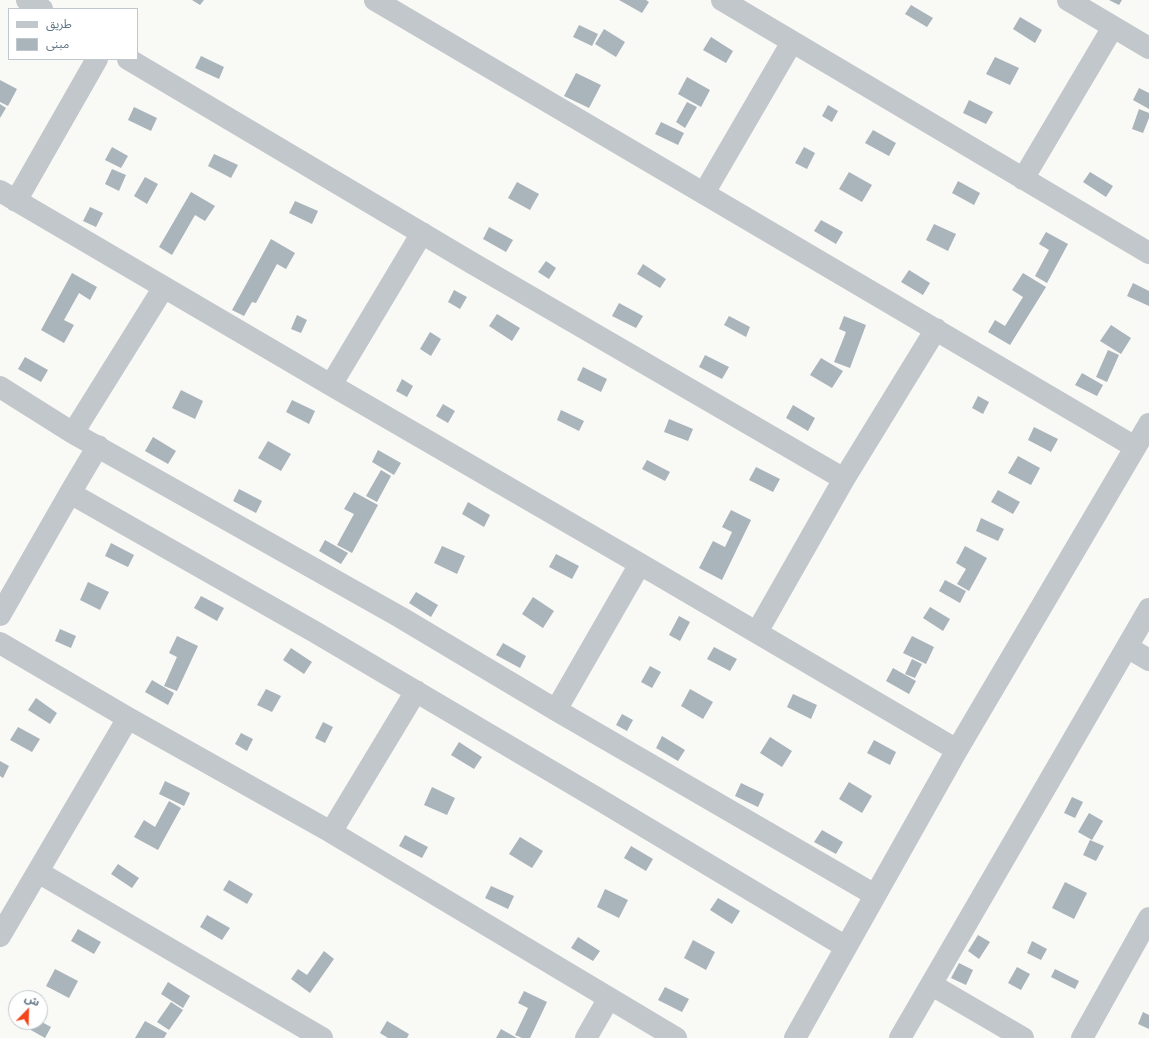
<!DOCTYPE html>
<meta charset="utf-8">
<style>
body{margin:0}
#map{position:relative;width:1149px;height:1038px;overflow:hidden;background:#f9f9f6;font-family:Inter,"Noto Sans Arabic",sans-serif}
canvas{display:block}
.legend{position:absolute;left:8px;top:8px;width:130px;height:52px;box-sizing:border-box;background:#fff;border:1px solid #c0c8ce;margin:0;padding:5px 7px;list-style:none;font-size:12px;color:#617684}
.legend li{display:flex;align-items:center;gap:8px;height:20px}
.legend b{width:20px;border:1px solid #c0c8ce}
.north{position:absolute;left:8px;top:990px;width:40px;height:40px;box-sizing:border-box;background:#fff;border:1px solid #c0c8ce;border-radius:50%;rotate:23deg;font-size:11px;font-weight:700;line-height:16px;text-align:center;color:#617684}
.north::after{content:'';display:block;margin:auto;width:14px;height:18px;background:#f4441b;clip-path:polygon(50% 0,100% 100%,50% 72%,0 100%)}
</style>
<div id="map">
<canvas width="1149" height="1038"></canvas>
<ul class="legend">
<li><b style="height:5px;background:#c2c7cb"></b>طريق</li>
<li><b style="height:11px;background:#aab4bb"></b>مبنى</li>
</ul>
<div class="north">ش</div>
</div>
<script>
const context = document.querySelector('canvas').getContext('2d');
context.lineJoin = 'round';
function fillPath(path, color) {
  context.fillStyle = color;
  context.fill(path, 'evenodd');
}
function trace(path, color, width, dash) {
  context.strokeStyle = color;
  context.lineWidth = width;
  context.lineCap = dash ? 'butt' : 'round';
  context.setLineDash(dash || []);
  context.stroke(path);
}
const building = new Path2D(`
 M 192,0 L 204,0 L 200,5 Z
 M 619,0 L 646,0 L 649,2 L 642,13 Z
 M 1109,0 L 1122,0 L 1119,5 Z
 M 911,5 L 933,18 L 927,27 L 905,14 Z
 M 1020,17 L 1042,30 L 1035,43 L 1013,29 Z
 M 579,25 L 598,34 L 592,46 L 573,37 Z
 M 604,29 L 625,42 L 616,57 L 595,44 Z
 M 711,37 L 733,51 L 726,63 L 703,50 Z
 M 201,56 L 224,67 L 219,79 L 195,68 Z
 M 995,57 L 1019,68 L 1010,85 L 986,74 Z
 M 576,73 L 601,85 L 589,108 L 564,96 Z
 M 687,77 L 710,90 L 701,107 L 678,94 Z
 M 0,80 L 17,89 L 8,106 L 0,102 Z
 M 1139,88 L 1149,93 L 1149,109 L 1133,100 Z
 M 969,100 L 993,112 L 986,124 L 963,113 Z
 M 687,102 L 697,107 L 685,128 L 676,122 Z
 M 0,104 L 6,108 L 0,118 Z
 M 828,105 L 838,111 L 832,122 L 822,116 Z
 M 134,107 L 157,118 L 151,131 L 128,120 Z
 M 1139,109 L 1149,113 L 1149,118 L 1143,133 L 1132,129 Z
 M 661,122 L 684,133 L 678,145 L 655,134 Z
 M 873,130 L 896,143 L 889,156 L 865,143 Z
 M 112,147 L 128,156 L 121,168 L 105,160 Z
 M 804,147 L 815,153 L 807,169 L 795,163 Z
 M 214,154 L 238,165 L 231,178 L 208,166 Z
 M 112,169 L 126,175 L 119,191 L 105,184 Z
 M 849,172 L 872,185 L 862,202 L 839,189 Z
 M 1090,172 L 1113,186 L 1106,197 L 1083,182 Z
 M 145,177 L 158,184 L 147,204 L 134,196 Z
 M 958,181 L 980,193 L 974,205 L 952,193 Z
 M 517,182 L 539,194 L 530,210 L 508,198 Z
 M 191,192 L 215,206 L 205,221 L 195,215 L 172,255 L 159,247 Z
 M 295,201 L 318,211 L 312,224 L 289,213 Z
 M 90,207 L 103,213 L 96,227 L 83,221 Z
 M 821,220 L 843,232 L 836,244 L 814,231 Z
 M 934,224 L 956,234 L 948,251 L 926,240 Z
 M 489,227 L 513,240 L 506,252 L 483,239 Z
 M 1046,232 L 1068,244 L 1047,283 L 1035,276 L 1049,250 L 1039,244 Z
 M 271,239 L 295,253 L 286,269 L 277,264 L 256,303 L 252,302 L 244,316 L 232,310 Z
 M 546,261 L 556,268 L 549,279 L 538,272 Z
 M 643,264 L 666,279 L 660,288 L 637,274 Z
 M 909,270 L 930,283 L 923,295 L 901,282 Z
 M 72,273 L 97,287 L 90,300 L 79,293 L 64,320 L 74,325 L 64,343 L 41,330 Z
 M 1023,273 L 1046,287 L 1010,345 L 988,332 L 995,320 L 1005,326 L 1023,297 L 1012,290 Z
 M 1133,283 L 1149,291 L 1149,306 L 1127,296 Z
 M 454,290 L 467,297 L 460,309 L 448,302 Z
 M 619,303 L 643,316 L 636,328 L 612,316 Z
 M 497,314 L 520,328 L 512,341 L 489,326 Z
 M 297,315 L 307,320 L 301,333 L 291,329 Z
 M 729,316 L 750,327 L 746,337 L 724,325 Z
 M 844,316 L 866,325 L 850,368 L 834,362 L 846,332 L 839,329 Z
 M 1111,325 L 1131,338 L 1121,354 L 1100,341 Z
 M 430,332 L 441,339 L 431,356 L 420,349 Z
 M 1108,350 L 1119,355 L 1107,382 L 1096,377 Z
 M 705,355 L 729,367 L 722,379 L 699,367 Z
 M 25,357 L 48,370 L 41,382 L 18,369 Z
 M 821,358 L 843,371 L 832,388 L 810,375 Z
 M 583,367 L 607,379 L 601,392 L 577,380 Z
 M 1082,373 L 1103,385 L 1097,396 L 1075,385 Z
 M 402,379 L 413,386 L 407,397 L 396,391 Z
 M 181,390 L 203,401 L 195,419 L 172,408 Z
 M 978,396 L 989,402 L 983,414 L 972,408 Z
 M 292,400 L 315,411 L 309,424 L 286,412 Z
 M 443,404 L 455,411 L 448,423 L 436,416 Z
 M 793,405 L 815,418 L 808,431 L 786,418 Z
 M 561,410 L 584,421 L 579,431 L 557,420 Z
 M 669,419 L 693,429 L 688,441 L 664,432 Z
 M 1034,427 L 1058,439 L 1051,452 L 1028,440 Z
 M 153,437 L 176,451 L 168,464 L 145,451 Z
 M 268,441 L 291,454 L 281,471 L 258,458 Z
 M 378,450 L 401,463 L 394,475 L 372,462 Z
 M 1018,456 L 1040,468 L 1031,485 L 1008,473 Z
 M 647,460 L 670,472 L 665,481 L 642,469 Z
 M 756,467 L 780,479 L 773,492 L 749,480 Z
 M 381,470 L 391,476 L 377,502 L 366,496 Z
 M 239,489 L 262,501 L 256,513 L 233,501 Z
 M 998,490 L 1020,502 L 1013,514 L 991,502 Z
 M 354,492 L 378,505 L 352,553 L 337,545 L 354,514 L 344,509 Z
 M 468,502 L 490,515 L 484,527 L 462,514 Z
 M 731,510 L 751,520 L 722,580 L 699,568 L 713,541 L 725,547 L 732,532 L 722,527 Z
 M 981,518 L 1004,529 L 998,541 L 976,531 Z
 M 325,540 L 348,553 L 341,564 L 319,551 Z
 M 111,543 L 134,555 L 128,567 L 105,556 Z
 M 442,546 L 465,556 L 457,574 L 434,563 Z
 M 965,546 L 987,558 L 969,591 L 957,584 L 966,569 L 956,563 Z
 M 556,554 L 579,566 L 572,579 L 549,567 Z
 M 945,580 L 966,591 L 960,603 L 939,591 Z
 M 88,582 L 109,592 L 100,610 L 80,600 Z
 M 416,592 L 438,605 L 431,617 L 409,603 Z
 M 201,596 L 224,608 L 217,621 L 194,608 Z
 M 533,597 L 554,611 L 543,628 L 522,614 Z
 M 930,607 L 950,619 L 943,631 L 923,618 Z
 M 679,616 L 690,622 L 680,641 L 669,635 Z
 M 60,629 L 76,636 L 71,648 L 55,641 Z
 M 177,636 L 198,646 L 177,691 L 164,686 L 177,657 L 169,653 Z
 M 912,636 L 934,647 L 926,664 L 903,653 Z
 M 503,643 L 526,656 L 520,668 L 496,655 Z
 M 714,647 L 737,659 L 730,671 L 707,659 Z
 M 291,648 L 312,662 L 304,674 L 283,660 Z
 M 912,659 L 922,664 L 915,678 L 905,674 Z
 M 650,666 L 661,672 L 652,688 L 641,682 Z
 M 893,668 L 916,681 L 909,694 L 886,681 Z
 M 152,680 L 174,693 L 168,705 L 145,692 Z
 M 266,689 L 281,696 L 272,712 L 257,705 Z
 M 690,689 L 713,702 L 703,719 L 681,706 Z
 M 793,694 L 817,705 L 811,719 L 787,707 Z
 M 36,698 L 57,713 L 50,724 L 28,710 Z
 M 622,714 L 633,720 L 627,731 L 616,725 Z
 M 323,722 L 333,727 L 325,743 L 315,738 Z
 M 18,727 L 40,739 L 32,752 L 10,740 Z
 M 241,733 L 253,739 L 247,751 L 235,744 Z
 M 662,736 L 685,750 L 678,761 L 656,748 Z
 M 770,737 L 792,751 L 782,767 L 760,753 Z
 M 874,740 L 896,752 L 890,765 L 867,753 Z
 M 459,742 L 482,757 L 474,769 L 451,755 Z
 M 0,761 L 9,766 L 3,778 L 0,776 Z
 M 165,781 L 190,793 L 184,806 L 159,794 Z
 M 849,782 L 872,796 L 862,813 L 839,799 Z
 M 741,783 L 764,794 L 758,807 L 735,796 Z
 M 432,787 L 455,798 L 447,815 L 424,805 Z
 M 1072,797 L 1083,802 L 1075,818 L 1064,813 Z
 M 169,801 L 181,808 L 158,850 L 134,837 L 144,820 L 155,827 Z
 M 1089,813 L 1103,821 L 1092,840 L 1078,832 Z
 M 822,830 L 843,842 L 836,854 L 814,842 Z
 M 405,835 L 428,847 L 422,858 L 399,846 Z
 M 520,837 L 543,851 L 532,868 L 509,854 Z
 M 1090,840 L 1104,846 L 1096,861 L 1083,855 Z
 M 631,846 L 653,859 L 646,871 L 624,858 Z
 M 118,864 L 139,878 L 132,888 L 111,874 Z
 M 229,880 L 253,894 L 247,904 L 223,890 Z
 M 1065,882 L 1087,893 L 1074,919 L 1052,908 Z
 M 491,886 L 514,896 L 508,909 L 485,898 Z
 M 605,889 L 628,900 L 619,918 L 597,907 Z
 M 718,898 L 740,911 L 732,924 L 710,910 Z
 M 207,915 L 230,928 L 222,940 L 200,927 Z
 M 78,929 L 101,942 L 94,954 L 71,941 Z
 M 978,935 L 990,942 L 979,959 L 968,951 Z
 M 578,937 L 600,951 L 593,961 L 571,948 Z
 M 693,940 L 715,952 L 706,970 L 684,958 Z
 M 1032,941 L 1047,949 L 1041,960 L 1027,953 Z
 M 324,951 L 334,959 L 310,993 L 291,979 L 298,969 L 307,975 Z
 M 959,963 L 973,970 L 966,985 L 951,978 Z
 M 1017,967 L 1030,974 L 1021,990 L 1008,983 Z
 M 55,969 L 78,981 L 69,998 L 46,986 Z
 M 1055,969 L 1079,981 L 1075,989 L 1051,977 Z
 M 168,982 L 190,996 L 183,1008 L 161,994 Z
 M 665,987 L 689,999 L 682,1012 L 658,1000 Z
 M 524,991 L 547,1002 L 530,1038 L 522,1038 L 515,1035 L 528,1008 L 518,1003 Z
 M 171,1002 L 183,1010 L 169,1030 L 157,1022 Z
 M 1143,1012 L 1149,1015 L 1149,1029 L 1138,1024 Z
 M 40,1021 L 51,1027 L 45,1038 L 22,1025 L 24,1022 Z
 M 145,1021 L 167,1033 L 164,1038 L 135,1038 Z
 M 387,1021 L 409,1034 L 407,1038 L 388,1038 L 380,1033 Z
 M 501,1029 L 517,1038 L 496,1038 Z`);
const minor = new Path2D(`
 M 27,0 L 42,9
 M 375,0 L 1135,447
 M 722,0 L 1149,253
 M 1068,0 L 1149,48
 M 128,59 L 472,263 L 844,479
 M 1023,179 L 1113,27
 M 0,191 L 331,385 L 640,564 L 957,750
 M 704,193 L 792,42
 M 16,201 L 97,59
 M 331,385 L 422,233
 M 0,387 L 73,433 L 164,287
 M 73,433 L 400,617 L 556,710 L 875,895
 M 70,493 L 98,446
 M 0,615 L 70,493 L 315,632 L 595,797 L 846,947
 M 757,632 L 844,479 L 936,329
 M 0,643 L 128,718 L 331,832 L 676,1038
 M 1127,647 L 1149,660
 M 556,710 L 640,564
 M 331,832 L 416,691
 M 38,872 L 322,1038
 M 0,936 L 128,718
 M 932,985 L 1023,1038
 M 586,1038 L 609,998
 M 795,1038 L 957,750 L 1149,424
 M 900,1038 L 1149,609
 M 1082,1038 L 1149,918`);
fillPath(building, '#aab4bb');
trace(minor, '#c2c7cb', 22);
</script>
